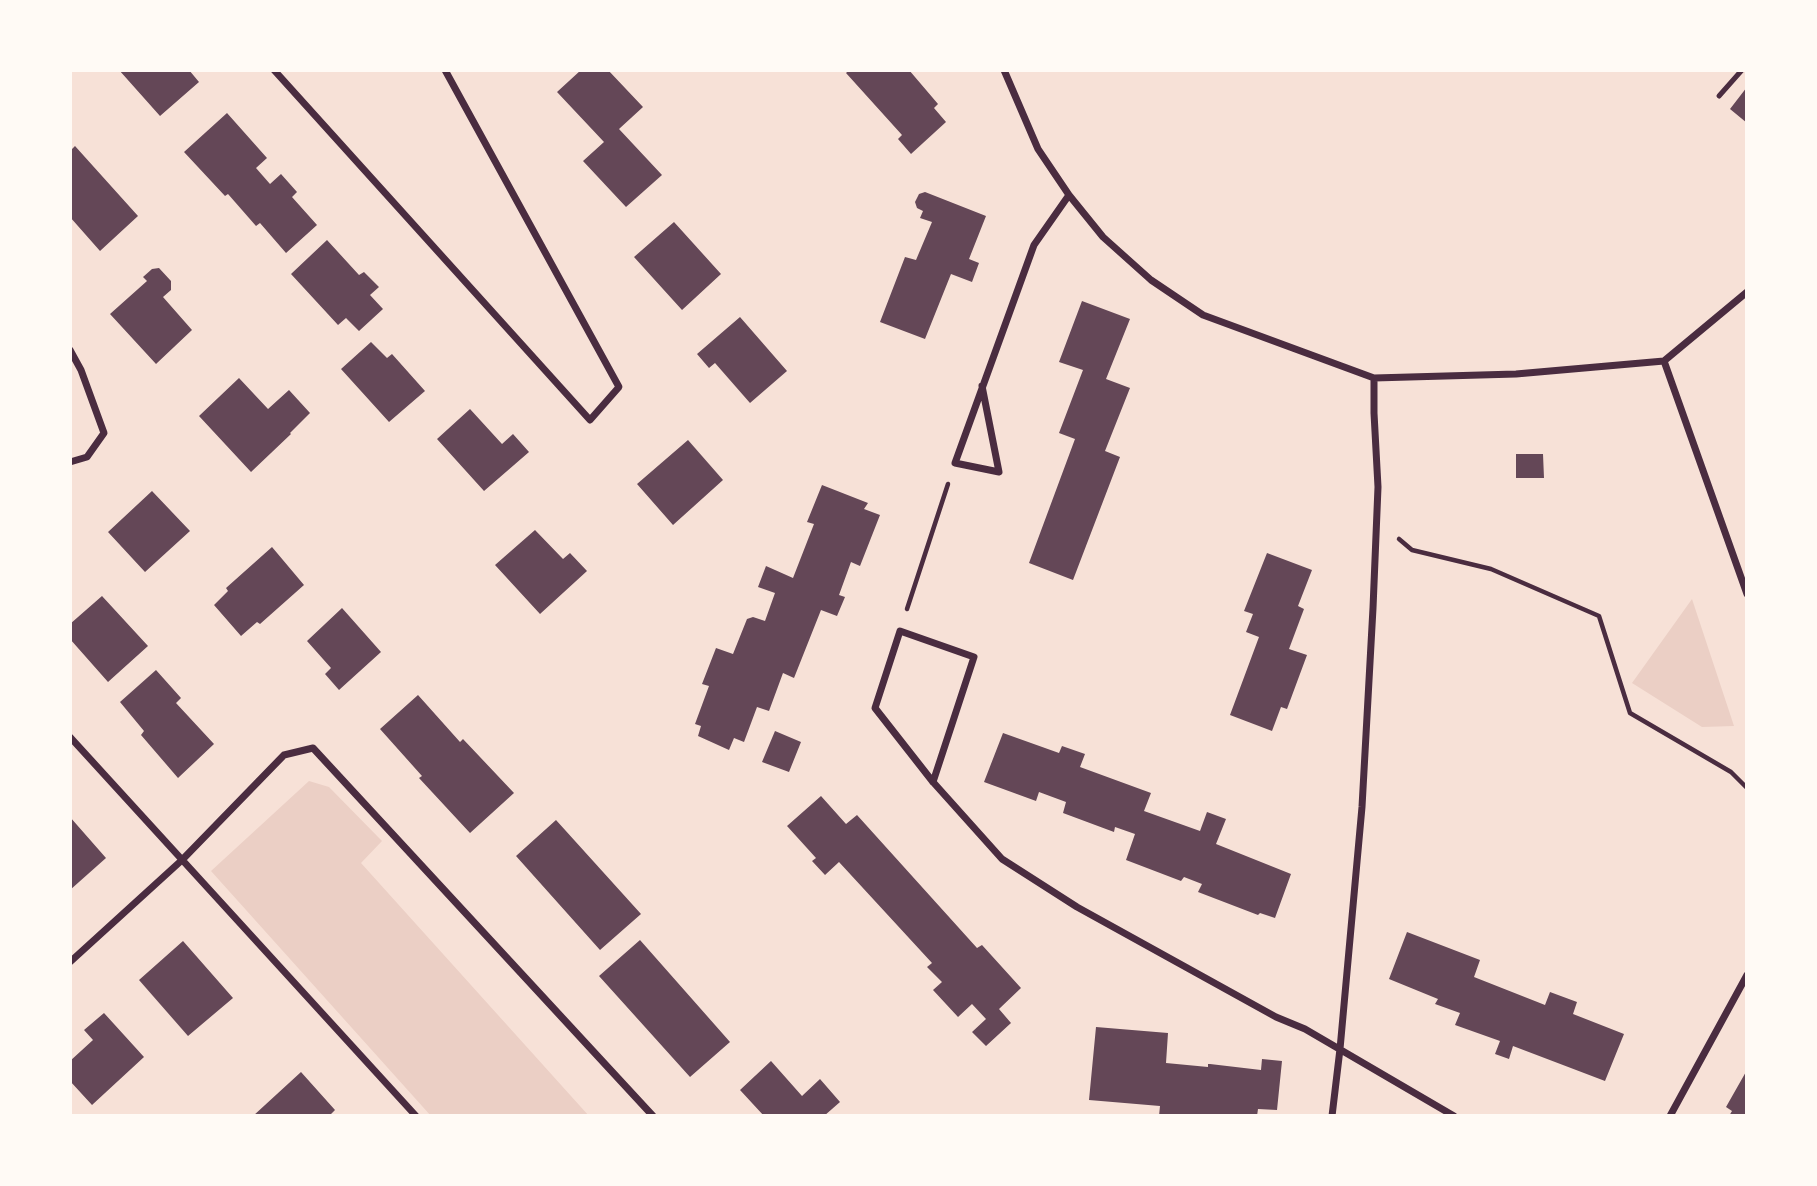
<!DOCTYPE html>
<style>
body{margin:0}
#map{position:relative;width:1817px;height:1186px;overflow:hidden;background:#f7e1d7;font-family:Raleway,sans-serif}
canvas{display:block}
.frame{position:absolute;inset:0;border:72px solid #fffaf5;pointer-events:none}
</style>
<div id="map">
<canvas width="1817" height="1186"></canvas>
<div class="frame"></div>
</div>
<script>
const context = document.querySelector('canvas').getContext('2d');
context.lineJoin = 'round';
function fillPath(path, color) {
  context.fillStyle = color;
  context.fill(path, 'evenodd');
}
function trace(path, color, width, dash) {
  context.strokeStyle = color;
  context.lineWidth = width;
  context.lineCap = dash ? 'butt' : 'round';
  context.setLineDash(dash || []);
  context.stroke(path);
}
const green = new Path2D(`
 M 1692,599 L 1734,726 L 1702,727 L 1632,683 Z
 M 309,781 L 329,787 L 382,841 L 361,863 L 589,1116 L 431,1116 L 211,871 Z`);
const building = new Path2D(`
 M 119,70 L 189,70 L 199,82 L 160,116 Z
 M 581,70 L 608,70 L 643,107 L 619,129 L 662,175 L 626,207 L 583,161 L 604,142 L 557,92 Z
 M 849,70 L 909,70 L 938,104 L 934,108 L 946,122 L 911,154 L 898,139 L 902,135 L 846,73 Z
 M 1747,87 L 1747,123 L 1730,109 Z
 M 227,113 L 267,158 L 256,168 L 270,184 L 281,174 L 297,192 L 292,197 L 317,225 L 286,253 L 260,223 L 256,226 L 228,194 L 225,196 L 184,152 Z
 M 75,146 L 138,216 L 100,251 L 70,217 L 70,151 Z
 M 925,192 L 986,216 L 969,259 L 979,263 L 972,282 L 951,274 L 925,339 L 880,322 L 905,257 L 916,260 L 932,222 L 920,218 L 923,211 L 917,208 L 915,202 L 919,194 Z
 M 674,222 L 721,274 L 682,310 L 634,257 Z
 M 327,240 L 359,275 L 364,272 L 379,287 L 370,295 L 383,309 L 359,331 L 346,318 L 338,325 L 291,274 Z
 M 159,268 L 171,281 L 171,290 L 163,297 L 192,330 L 156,364 L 110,314 L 147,281 L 143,277 L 152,269 Z
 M 1082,301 L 1130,319 L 1106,379 L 1130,388 L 1105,451 L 1120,457 L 1073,580 L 1029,563 L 1075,439 L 1059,433 L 1083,370 L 1059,362 Z
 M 740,317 L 787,371 L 750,403 L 715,363 L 709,368 L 697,354 Z
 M 371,342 L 387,358 L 392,354 L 425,391 L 389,422 L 341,369 Z
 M 239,378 L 268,409 L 289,390 L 310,413 L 290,433 L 291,434 L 251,472 L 199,416 Z
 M 470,409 L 502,444 L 513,434 L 529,452 L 484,491 L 437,439 Z
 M 688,440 L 723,480 L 673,525 L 637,484 Z
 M 1516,454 L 1543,454 L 1544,478 L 1516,478 Z
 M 822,485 L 868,503 L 864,509 L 880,515 L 860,566 L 851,562 L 839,595 L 845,597 L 837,616 L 821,610 L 794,678 L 783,673 L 769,711 L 757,707 L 744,742 L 734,738 L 729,750 L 698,736 L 701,726 L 695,724 L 709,686 L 702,684 L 716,648 L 733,654 L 747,619 L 753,617 L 765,621 L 775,593 L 758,587 L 766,566 L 793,578 L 814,524 L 807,522 Z
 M 152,491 L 190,531 L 145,572 L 108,532 Z
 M 535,530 L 563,559 L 570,553 L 587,571 L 540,614 L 495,565 Z
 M 272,547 L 304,585 L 260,624 L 257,622 L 241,636 L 214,605 L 228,591 L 226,588 Z
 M 1267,553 L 1312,570 L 1298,606 L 1304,609 L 1289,649 L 1307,655 L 1287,709 L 1281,707 L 1272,731 L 1230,715 L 1259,637 L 1246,632 L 1253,614 L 1244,611 Z
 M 102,596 L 148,646 L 108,682 L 70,639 L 70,624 Z
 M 342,608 L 381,652 L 339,690 L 325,674 L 331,668 L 307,641 Z
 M 156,670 L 181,698 L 176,703 L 214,744 L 178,778 L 141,735 L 144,731 L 120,702 Z
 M 418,695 L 460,742 L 463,739 L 514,793 L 470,833 L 419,778 L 422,776 L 380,729 Z
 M 775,731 L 801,742 L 789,772 L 762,762 Z
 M 1003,733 L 1059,753 L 1062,746 L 1085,754 L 1080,767 L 1151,793 L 1144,811 L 1200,831 L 1207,812 L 1226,819 L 1216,844 L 1291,874 L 1275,918 L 1260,913 L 1258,915 L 1198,892 L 1202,884 L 1184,877 L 1181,881 L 1126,860 L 1135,834 L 1115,827 L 1114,832 L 1063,813 L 1066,802 L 1039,792 L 1036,801 L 984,782 Z
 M 821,796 L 846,824 L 857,815 L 977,948 L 982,945 L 1021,988 L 999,1009 L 1011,1023 L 986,1046 L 972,1032 L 986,1019 L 972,1004 L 958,1017 L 933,990 L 942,982 L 927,967 L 932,963 L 839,862 L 825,875 L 812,861 L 816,858 L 787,826 Z
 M 70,817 L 106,858 L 70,890 Z
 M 556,820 L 641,914 L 600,950 L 516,856 Z
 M 1407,932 L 1480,960 L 1474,977 L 1545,1005 L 1550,992 L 1577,1002 L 1573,1014 L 1624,1034 L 1605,1081 L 1513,1046 L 1509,1059 L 1495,1054 L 1500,1041 L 1455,1025 L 1460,1013 L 1435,1004 L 1438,999 L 1389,979 Z
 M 640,940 L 730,1042 L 690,1077 L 599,976 Z
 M 183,941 L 233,998 L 188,1036 L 139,980 Z
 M 104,1013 L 144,1057 L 92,1105 L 70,1081 L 70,1061 L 93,1040 L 84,1030 Z
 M 1096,1027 L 1168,1033 L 1166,1063 L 1208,1067 L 1208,1064 L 1210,1064 L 1261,1070 L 1262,1059 L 1282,1061 L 1277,1110 L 1258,1109 L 1257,1116 L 1159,1116 L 1160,1106 L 1089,1100 Z
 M 771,1061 L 802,1096 L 820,1079 L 840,1102 L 824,1116 L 764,1116 L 740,1090 Z
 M 1747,1070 L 1747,1116 L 1729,1116 L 1732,1111 L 1726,1107 Z
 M 301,1072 L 335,1110 L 329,1116 L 253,1116 Z`);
const path = new Path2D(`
 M 1399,539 L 1412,550 L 1491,569 L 1599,616 L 1630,713 L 1731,772 L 1747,788
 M 907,609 L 948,484`);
const service = new Path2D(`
 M 1719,96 L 1742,70`);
const minor = new Path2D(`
 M 274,70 L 590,420 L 619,387 L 445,70
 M 1004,70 L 1038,149 L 1069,195 L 1103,237 L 1151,280 L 1203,315 L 1374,378 L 1374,413 L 1378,487 L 1373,608 L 1362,807 L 1340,1049 L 1332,1116
 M 1747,292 L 1664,361 L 1747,594
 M 70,350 L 81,370 L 104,433 L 87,457 L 70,462
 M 1374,378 L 1516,374 L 1664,361
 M 982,386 L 999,472 L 955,463 L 1034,245 L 1069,195
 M 70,737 L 416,1116
 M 933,782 L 974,657 L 900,631 L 875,708 L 933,782 L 1002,859 L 1077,907 L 1276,1017 L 1305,1029 L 1454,1116
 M 70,962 L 182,860 L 284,755 L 313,748 L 653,1116
 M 1670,1116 L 1747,975`);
fillPath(green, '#ebcfc5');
fillPath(building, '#644757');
trace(path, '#4a2c40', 4.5);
trace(service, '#4a2c40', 5);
trace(minor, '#4a2c40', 7);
</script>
